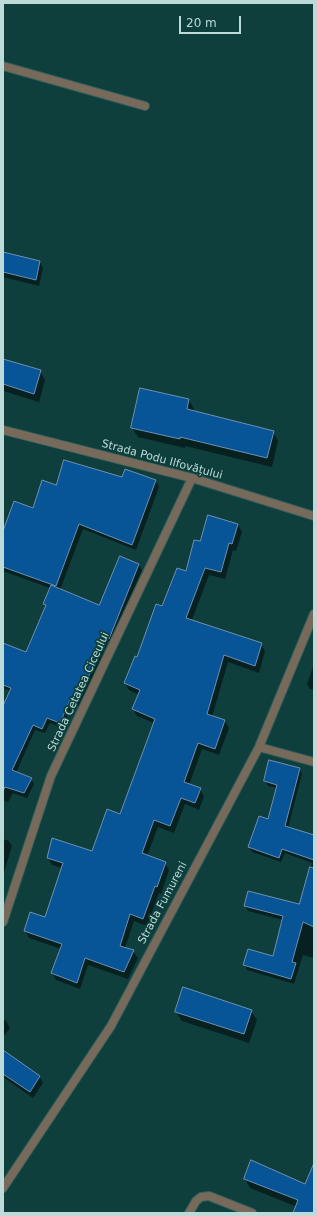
<!DOCTYPE html>
<meta charset="utf-8">
<style>
body{margin:0}
#map{position:relative;width:317px;height:1216px;overflow:hidden;background:#0e3f3d;font-family:"DejaVu Sans",sans-serif}
canvas{display:block}
.frame{position:absolute;inset:0;border:4px solid #bcdad7;pointer-events:none}
.scale{position:absolute;left:179px;top:16px;width:62px;height:18px;box-sizing:border-box;border:2px solid #bcdad7;border-top:0;padding-left:5px;font-size:12px;line-height:14px;white-space:nowrap;color:#bcdad7;-webkit-text-stroke:3px #0e3f3d;paint-order:stroke}
</style>
<div id="map">
<canvas width="317" height="1216"></canvas>
<div class="frame"></div>
<div class="scale">20 m</div>
</div>
<script>
const context = document.querySelector('canvas').getContext('2d');
context.lineJoin = 'round';
function fillPath(path, color) {
  context.fillStyle = color;
  context.fill(path, 'evenodd');
}
function trace(path, color, width, dash) {
  context.strokeStyle = color;
  context.lineWidth = width;
  context.lineCap = dash ? 'butt' : 'round';
  context.setLineDash(dash || []);
  context.stroke(path);
}
function drawText(font, color, halo, rows, align = 'center') {
  context.font = font + ' "DejaVu Sans",sans-serif';
  context.lineWidth = 3.5;
  context.setLineDash([]);
  context.textBaseline = 'middle';
  context.strokeStyle = halo;
  context.fillStyle = color;
  for (const [text, x, y, turn = 0] of rows) {
    context.save();
    context.translate(x, y);
    context.rotate((+turn || 0) * Math.PI / 180);
    context.textAlign = isNaN(turn) ? turn : align;
    if (halo) context.strokeText(text, 0, 0);
    context.fillText(text, 0, 0);
    context.restore();
  }
}
const shadow = new Path2D(`
 M 3,253 L 40,262 L 43,268 L 39,286 L 3,277 Z
 M 3,360 L 40,371 L 45,380 L 39,402 L 3,391 Z
 M 189,400 L 194,409 L 193,412 L 273,431 L 278,441 L 272,467 L 185,446 L 185,448 L 138,437 L 132,428 Z
 M 126,470 L 156,481 L 159,487 L 136,550 L 83,529 L 60,590 L 99,607 L 120,557 L 139,565 L 142,570 L 112,643 L 108,641 L 97,668 L 79,707 L 73,704 L 63,728 L 50,723 L 45,733 L 35,730 L 16,773 L 31,779 L 34,784 L 27,798 L 13,793 L 8,802 L 3,800 L 3,709 L 11,691 L 3,688 L 3,644 L 26,653 L 46,608 L 44,604 L 50,588 L 3,571 L 3,530 L 4,531 L 34,509 L 56,486 L 123,478 Z
 M 238,525 L 242,532 L 236,551 L 233,550 L 225,579 L 209,575 L 192,620 L 261,644 L 265,651 L 259,673 L 228,662 L 212,717 L 225,721 L 229,728 L 219,755 L 202,749 L 189,785 L 200,789 L 204,796 L 199,810 L 185,804 L 174,833 L 158,827 L 147,856 L 165,863 L 169,870 L 161,894 L 159,893 L 147,926 L 134,921 L 125,948 L 133,951 L 138,958 L 128,979 L 88,965 L 80,989 L 56,980 L 52,973 L 61,949 L 29,938 L 25,931 L 45,919 L 62,868 L 52,865 L 48,858 L 93,852 L 121,815 L 154,723 L 137,716 L 133,709 L 139,695 L 129,690 L 125,683 L 163,607 L 186,572 L 201,543 Z
 M 314,664 L 314,690 L 310,689 L 307,684 Z
 M 300,769 L 302,774 L 288,828 L 314,836 L 314,958 L 303,955 L 294,984 L 247,970 L 245,965 L 274,958 L 283,920 L 248,911 L 245,906 L 299,905 L 312,863 L 285,853 L 281,862 L 252,852 L 249,847 L 269,821 L 277,788 L 268,786 L 265,781 Z
 M 3,839 L 9,841 L 12,846 L 3,876 Z
 M 251,1011 L 257,1020 L 249,1043 L 182,1021 L 176,1012 Z
 M 3,1019 L 6,1021 L 10,1028 L 3,1037 Z
 M 3,1051 L 40,1077 L 43,1083 L 33,1098 L 3,1077 Z
 M 245,1179 L 314,1189 L 314,1213 L 297,1213 L 297,1207 L 250,1188 Z`);
const building = new Path2D(`
 M 3,252 L 40,261 L 36,280 L 3,272 Z
 M 3,359 L 41,370 L 34,394 L 3,384 Z
 M 140,388 L 189,399 L 187,409 L 274,431 L 267,458 L 180,437 L 180,439 L 131,428 Z
 M 64,460 L 122,477 L 125,469 L 156,480 L 132,545 L 79,524 L 56,586 L 3,567 L 3,531 L 14,501 L 33,508 L 42,480 L 56,485 Z
 M 208,515 L 238,524 L 232,544 L 229,543 L 221,572 L 205,568 L 186,618 L 262,643 L 255,666 L 224,655 L 207,714 L 225,720 L 215,749 L 198,743 L 184,782 L 201,788 L 195,803 L 181,798 L 170,826 L 154,820 L 142,853 L 166,862 L 157,887 L 155,886 L 143,919 L 130,914 L 120,946 L 134,950 L 124,972 L 85,958 L 77,983 L 51,973 L 62,944 L 24,931 L 30,912 L 45,917 L 63,863 L 47,858 L 52,838 L 92,851 L 107,809 L 120,814 L 155,719 L 132,709 L 140,690 L 124,683 L 135,656 L 137,657 L 156,604 L 162,606 L 177,568 L 186,571 L 194,540 L 200,541 Z
 M 120,556 L 139,564 L 109,639 L 106,637 L 95,663 L 76,702 L 70,700 L 60,723 L 47,718 L 42,729 L 33,725 L 12,770 L 32,778 L 24,793 L 5,787 L 3,791 L 3,706 L 11,688 L 3,685 L 3,643 L 26,652 L 46,605 L 43,604 L 51,585 L 99,605 Z
 M 269,760 L 300,768 L 285,826 L 314,835 L 314,860 L 282,849 L 279,858 L 248,847 L 259,816 L 268,819 L 277,785 L 264,781 Z
 M 310,867 L 314,868 L 314,927 L 303,922 L 292,962 L 296,963 L 291,979 L 243,965 L 248,949 L 273,956 L 283,916 L 244,906 L 248,891 L 299,904 Z
 M 183,987 L 252,1010 L 244,1034 L 175,1012 Z
 M 3,1050 L 40,1076 L 30,1092 L 3,1074 Z
 M 251,1160 L 305,1184 L 314,1163 L 314,1213 L 293,1213 L 298,1200 L 244,1179 Z`);
const street = new Path2D(`
 M 3,66 L 145,106
 M 3,430 L 192,478 L 314,516
 M 259,747 L 314,762
 M 3,922 L 51,776 L 192,478
 M 3,1188 L 111,1026 L 259,747 L 314,614
 M 189,1213 L 196,1201 L 201,1197 L 209,1196 L 252,1213`);
const streetNames = [
 ["Strada Podu Ilfovățului",162,460,15],
 ["Strada Cetatea Ciceului",79,692,-65],
 ["Strada Fumureni",163,903,-62]
];
fillPath(shadow, '#0007');
fillPath(building, '#075596');
trace(building, '#6f8fb1', 1);
trace(street, '#315e5c', 10);
trace(street, '#776a5a', 8);
drawText('11px', '#bcdad7', '#0e3f3d', streetNames);
</script>
